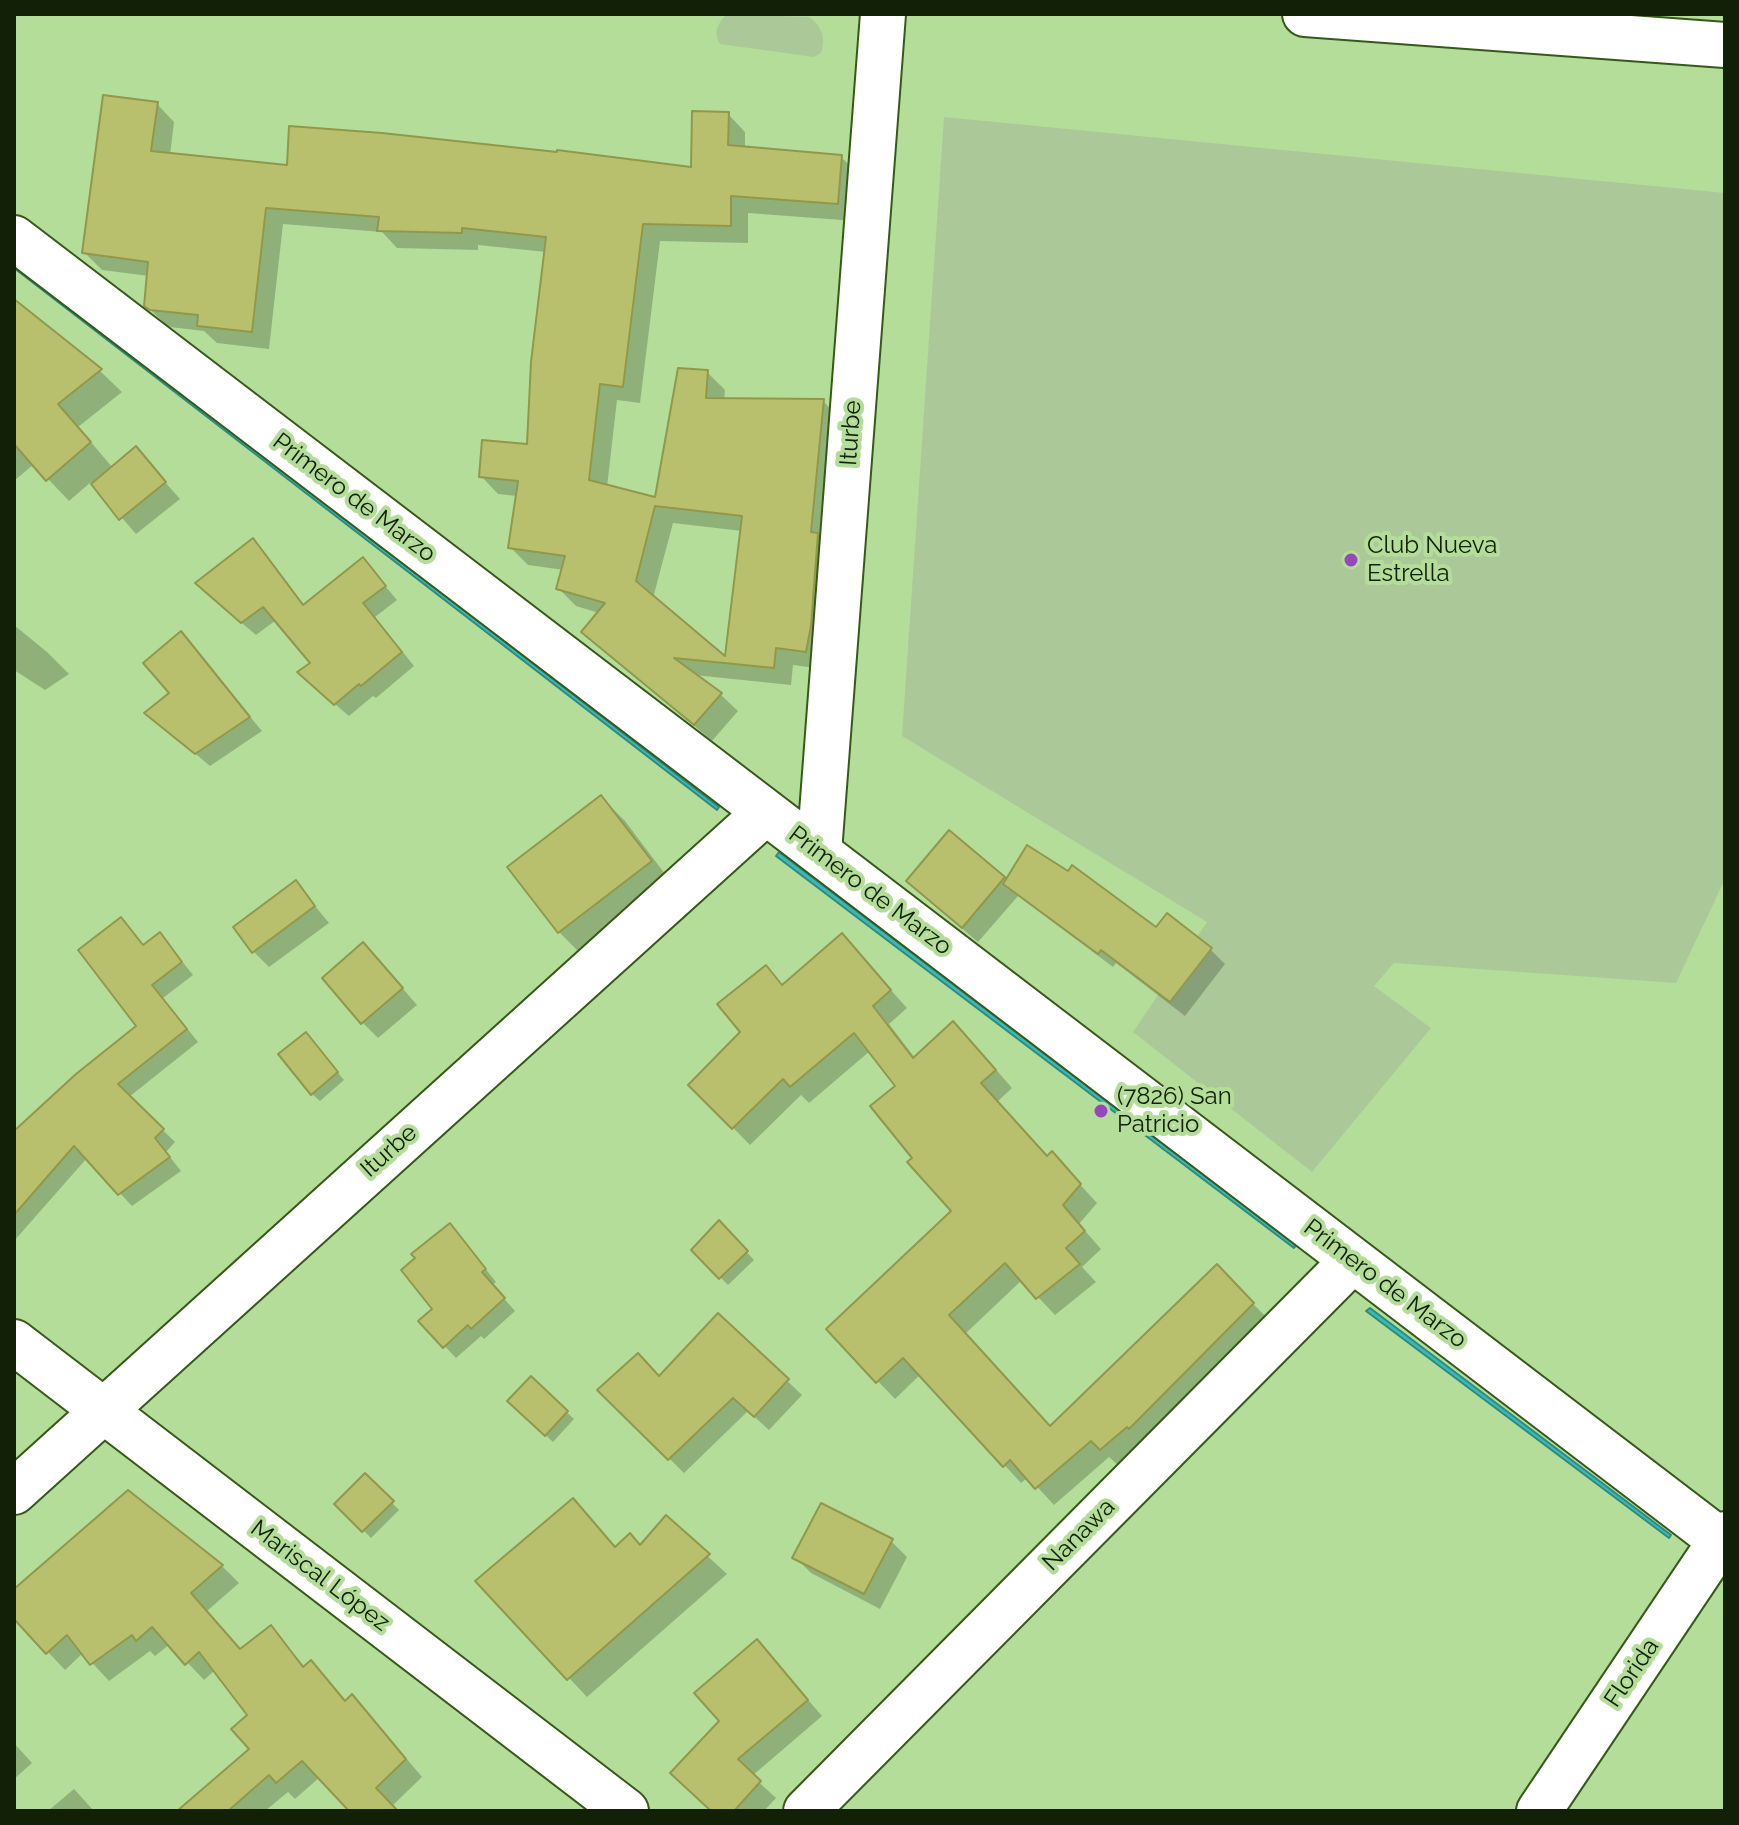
<!DOCTYPE html>
<meta charset="utf-8">
<style>
body{margin:0}
#map{position:relative;width:1739px;height:1825px;overflow:hidden;background:#b4dd99;font-family:Raleway,sans-serif}
canvas{display:block}
.frame{position:absolute;inset:0;border:16px solid #112006;pointer-events:none}
</style>
<div id="map">
<canvas width="1739" height="1825"></canvas>
<div class="frame"></div>
</div>
<script>
const context = document.querySelector('canvas').getContext('2d');
context.lineJoin = 'round';
function fillPath(path, color) {
  context.fillStyle = color;
  context.fill(path, 'evenodd');
}
function trace(path, color, width, dash) {
  context.strokeStyle = color;
  context.lineWidth = width;
  context.lineCap = dash ? 'butt' : 'round';
  context.setLineDash(dash || []);
  context.stroke(path);
}
function drawText(font, color, halo, rows, align = 'center') {
  context.font = font + ' Raleway,sans-serif';
  context.lineWidth = 8;
  context.setLineDash([]);
  context.textBaseline = 'middle';
  context.strokeStyle = halo;
  context.fillStyle = color;
  for (const [text, x, y, turn = 0] of rows) {
    context.save();
    context.translate(x, y);
    context.rotate((+turn || 0) * Math.PI / 180);
    context.textAlign = isNaN(turn) ? turn : align;
    if (halo) context.strokeText(text, 0, 0);
    context.fillText(text, 0, 0);
    context.restore();
  }
}
const green = new Path2D(`
 M 728,14 L 809,17 C 822,26 826,38 821,53 L 814,57 L 720,44 C 713,33 718,21 728,14 Z
 M 944,117 L 1725,193 L 1725,879 L 1676,983 L 1394,963 L 1374,986 L 1431,1028 L 1312,1172 L 1133,1032 L 1207,922 L 902,736 Z`);
const water = new Path2D(`
 M 14,263 L 719,807 L 717,810 L 14,268 Z
 M 779,852 L 1296,1245 L 1294,1248 L 776,856 Z
 M 1370,1308 L 1671,1535 L 1669,1538 L 1366,1311 Z`);
const shadow = new Path2D(`
 M 157,104 L 174,122 L 170,155 L 288,168 L 692,169 L 728,114 L 745,132 L 745,149 L 841,157 L 859,174 L 855,221 L 748,213 L 748,243 L 660,241 L 640,403 L 617,400 L 607,487 L 657,500 L 707,372 L 725,390 L 724,401 L 823,401 L 840,419 L 823,669 L 793,665 L 791,685 L 694,675 L 720,694 L 738,711 L 712,741 L 584,631 L 599,613 L 576,606 L 559,589 L 564,570 L 528,565 L 510,547 L 517,496 L 498,494 L 481,476 L 529,446 L 546,252 L 478,245 L 478,250 L 397,248 L 382,232 L 283,224 L 269,349 L 217,343 L 204,331 L 170,327 L 164,323 L 146,305 L 149,276 L 102,270 L 84,252 ZM 673,523 L 742,531 L 727,660 L 653,598 Z
 M 14,302 L 100,371 L 122,392 L 78,427 L 113,468 L 136,449 L 180,499 L 136,534 L 91,482 L 69,501 L 34,464 L 14,481 Z
 M 253,541 L 266,554 L 305,606 L 363,560 L 397,600 L 375,617 L 414,666 L 376,698 L 373,696 L 349,716 L 313,685 L 313,663 L 276,620 L 256,635 L 210,596 Z
 M 14,625 L 47,652 L 69,674 L 45,690 L 14,670 Z
 M 181,634 L 262,731 L 210,766 L 147,713 L 172,693 Z
 M 601,797 L 625,821 L 674,886 L 583,956 L 559,932 L 510,867 Z
 M 949,833 L 1007,882 L 1210,949 L 1225,964 L 1185,1016 L 1116,963 L 1113,967 L 1018,896 L 978,942 L 925,897 Z
 M 296,883 L 329,923 L 269,967 L 253,951 Z
 M 121,920 L 144,946 L 160,934 L 193,975 L 163,998 L 198,1042 L 129,1097 L 175,1142 L 166,1152 L 181,1171 L 132,1206 L 87,1158 L 14,1241 L 14,1133 L 139,1027 Z
 M 842,936 L 907,1008 L 889,1024 L 915,1058 L 971,1041 L 1012,1088 L 997,1102 L 1048,1158 L 1052,1154 L 1097,1203 L 1079,1224 L 1101,1249 L 1082,1267 L 1096,1282 L 1055,1315 L 1022,1280 L 965,1334 L 1050,1428 L 1217,1267 L 1270,1321 L 1119,1466 L 1109,1457 L 1054,1505 L 1028,1477 L 1021,1483 L 921,1374 L 895,1399 L 828,1329 L 953,1211 L 915,1158 L 898,1086 L 870,1051 L 809,1103 L 801,1095 L 750,1145 L 691,1085 L 743,1032 L 765,967 L 784,986 Z
 M 378,960 L 417,1005 L 378,1038 L 362,1022 Z
 M 313,1042 L 344,1080 L 320,1101 L 312,1094 Z
 M 719,1223 L 754,1260 L 728,1285 L 693,1250 Z
 M 461,1238 L 496,1282 L 492,1285 L 515,1311 L 484,1339 L 481,1336 L 456,1358 L 421,1321 L 435,1309 Z
 M 718,1315 L 802,1395 L 769,1430 L 748,1411 L 684,1473 L 600,1390 L 660,1378 Z
 M 531,1379 L 574,1419 L 553,1442 L 510,1401 Z
 M 365,1475 L 399,1510 L 371,1538 L 337,1504 Z
 M 128,1493 L 222,1566 L 239,1583 L 207,1611 L 241,1651 L 271,1628 L 305,1667 L 311,1663 L 346,1702 L 352,1697 L 369,1714 L 422,1777 L 392,1806 L 396,1811 L 352,1811 L 320,1777 L 295,1799 L 288,1792 L 265,1811 L 204,1811 L 251,1750 L 249,1715 L 215,1670 L 204,1680 L 170,1644 L 155,1656 L 150,1651 L 109,1681 L 83,1653 L 65,1670 L 14,1616 L 14,1605 Z
 M 573,1501 L 616,1549 L 641,1547 L 666,1518 L 727,1574 L 587,1697 L 478,1581 Z
 M 891,1541 L 907,1557 L 880,1609 L 811,1573 L 795,1557 Z
 M 757,1641 L 822,1716 L 752,1776 L 776,1798 L 764,1811 L 713,1811 L 721,1721 Z
 M 14,1743 L 32,1763 L 14,1779 Z
 M 74,1789 L 94,1811 L 48,1811 Z`);
const building = new Path2D(`
 M 103,95 L 158,102 L 151,151 L 287,165 L 289,126 L 382,133 L 557,152 L 557,150 L 691,167 L 692,111 L 729,112 L 728,145 L 842,155 L 838,204 L 731,196 L 731,226 L 643,224 L 623,387 L 600,384 L 589,480 L 655,497 L 678,368 L 708,370 L 706,398 L 824,399 L 811,532 L 818,533 L 811,626 L 806,652 L 776,648 L 774,668 L 674,658 L 722,693 L 694,725 L 581,632 L 605,603 L 556,589 L 565,556 L 508,548 L 518,481 L 479,477 L 482,440 L 527,444 L 531,362 L 546,237 L 462,228 L 462,233 L 377,231 L 379,217 L 266,208 L 252,332 L 197,326 L 198,315 L 150,310 L 144,306 L 148,262 L 82,253 ZM 655,506 L 742,516 L 725,656 L 636,581 Z
 M 14,299 L 102,369 L 58,404 L 91,442 L 46,481 L 14,444 Z
 M 136,446 L 166,482 L 119,520 L 91,484 Z
 M 253,538 L 303,605 L 363,557 L 386,586 L 363,603 L 402,652 L 361,686 L 359,684 L 334,705 L 297,672 L 310,663 L 263,607 L 241,623 L 195,583 Z
 M 181,631 L 250,717 L 195,754 L 144,713 L 169,693 L 143,663 Z
 M 601,795 L 652,861 L 558,933 L 507,867 Z
 M 949,830 L 1005,877 L 962,928 L 906,881 Z
 M 1027,845 L 1068,871 L 1072,865 L 1156,927 L 1167,913 L 1212,948 L 1170,1002 L 1101,950 L 1098,954 L 1003,884 Z
 M 296,880 L 315,906 L 252,953 L 233,927 Z
 M 121,917 L 143,945 L 160,932 L 182,962 L 152,985 L 187,1029 L 118,1084 L 164,1129 L 155,1138 L 170,1157 L 118,1195 L 74,1146 L 14,1215 L 14,1131 L 76,1074 L 136,1026 L 78,950 Z
 M 842,933 L 891,990 L 873,1006 L 913,1058 L 953,1021 L 996,1070 L 981,1083 L 1047,1156 L 1052,1151 L 1081,1184 L 1063,1205 L 1085,1231 L 1066,1248 L 1080,1264 L 1036,1299 L 1005,1263 L 949,1315 L 1050,1426 L 1217,1264 L 1254,1303 L 1129,1429 L 1127,1427 L 1100,1450 L 1091,1441 L 1035,1489 L 1010,1460 L 1003,1467 L 903,1358 L 876,1383 L 826,1329 L 951,1211 L 907,1162 L 912,1158 L 870,1106 L 895,1086 L 854,1033 L 790,1087 L 783,1079 L 732,1129 L 688,1085 L 740,1032 L 717,1004 L 766,965 L 782,985 Z
 M 363,942 L 403,988 L 361,1024 L 322,978 Z
 M 306,1032 L 338,1072 L 311,1095 L 278,1054 Z
 M 719,1220 L 748,1251 L 719,1279 L 691,1250 Z
 M 450,1223 L 486,1269 L 482,1272 L 505,1298 L 471,1329 L 468,1325 L 443,1348 L 418,1321 L 432,1309 L 401,1270 L 415,1258 L 411,1254 Z
 M 718,1313 L 789,1379 L 754,1417 L 733,1398 L 668,1460 L 597,1390 L 638,1353 L 659,1376 Z
 M 531,1376 L 568,1411 L 545,1436 L 507,1401 Z
 M 365,1473 L 394,1501 L 362,1532 L 334,1504 Z
 M 128,1490 L 223,1565 L 191,1593 L 240,1649 L 271,1625 L 303,1667 L 311,1660 L 345,1701 L 352,1694 L 406,1759 L 376,1788 L 398,1811 L 349,1811 L 302,1761 L 276,1783 L 269,1775 L 228,1811 L 177,1811 L 249,1749 L 231,1729 L 247,1715 L 199,1652 L 185,1665 L 152,1627 L 136,1641 L 132,1635 L 90,1665 L 67,1635 L 46,1654 L 14,1619 L 14,1589 Z
 M 573,1498 L 615,1547 L 630,1533 L 640,1545 L 666,1515 L 710,1554 L 567,1680 L 475,1581 Z
 M 821,1503 L 893,1539 L 864,1594 L 792,1558 Z
 M 757,1639 L 808,1700 L 738,1759 L 761,1781 L 734,1811 L 711,1811 L 670,1773 L 719,1721 L 694,1693 Z`);
const minor = new Path2D(`
 M 14,238 L 1725,1544
 M 819,852 L 883,14
 M 14,1342 L 626,1811
 M 14,1492 L 766,812
 M 806,1811 L 1353,1260
 M 1539,1811 L 1725,1534`);
const trunk = new Path2D(`
 M 1305,14 L 1725,45`);
const markers = [
 [1351,560,8,"#9548b9"],
 [1101,1111,8,"#9548b9"]
];
const streetNames = [
 ["Iturbe",851,433,-86],
 ["Primero de Marzo",354,498,37],
 ["Primero de Marzo",870,891,37],
 ["Iturbe",389,1151,-42],
 ["Primero de Marzo",1385,1284,37],
 ["Nanawa",1079,1535,-45],
 ["Mariscal López",320,1576,37],
 ["Florida",1632,1673,-56]
];
const poiNames = [
 ["Club Nueva",1367,546],
 ["Estrella",1367,574],
 ["(7826) San",1117,1097],
 ["Patricio",1117,1125]
];
fillPath(green, '#abc998');
fillPath(water, '#3ab9b7');
trace(water, '#2e8b82', 2);
fillPath(shadow, '#0003');
fillPath(building, '#b8c06d');
trace(building, '#91984c', 2);
trace(minor, '#365918', 48);
trace(trunk, '#365918', 48);
trace(minor, '#fff', 44);
trace(trunk, '#fff', 44);
for (const [x, y, r, color] of markers) {
  const dot = new Path2D();
  dot.arc(x, y, r, 0, 2 * Math.PI);
  context.fillStyle = color;
  context.fill(dot);
  trace(dot, '#b4dd99', 3);
}
drawText('24px', '#112006', '#b4dd99', streetNames);
drawText('24px', '#112006', '#b4dd99', poiNames, 'left');
</script>
